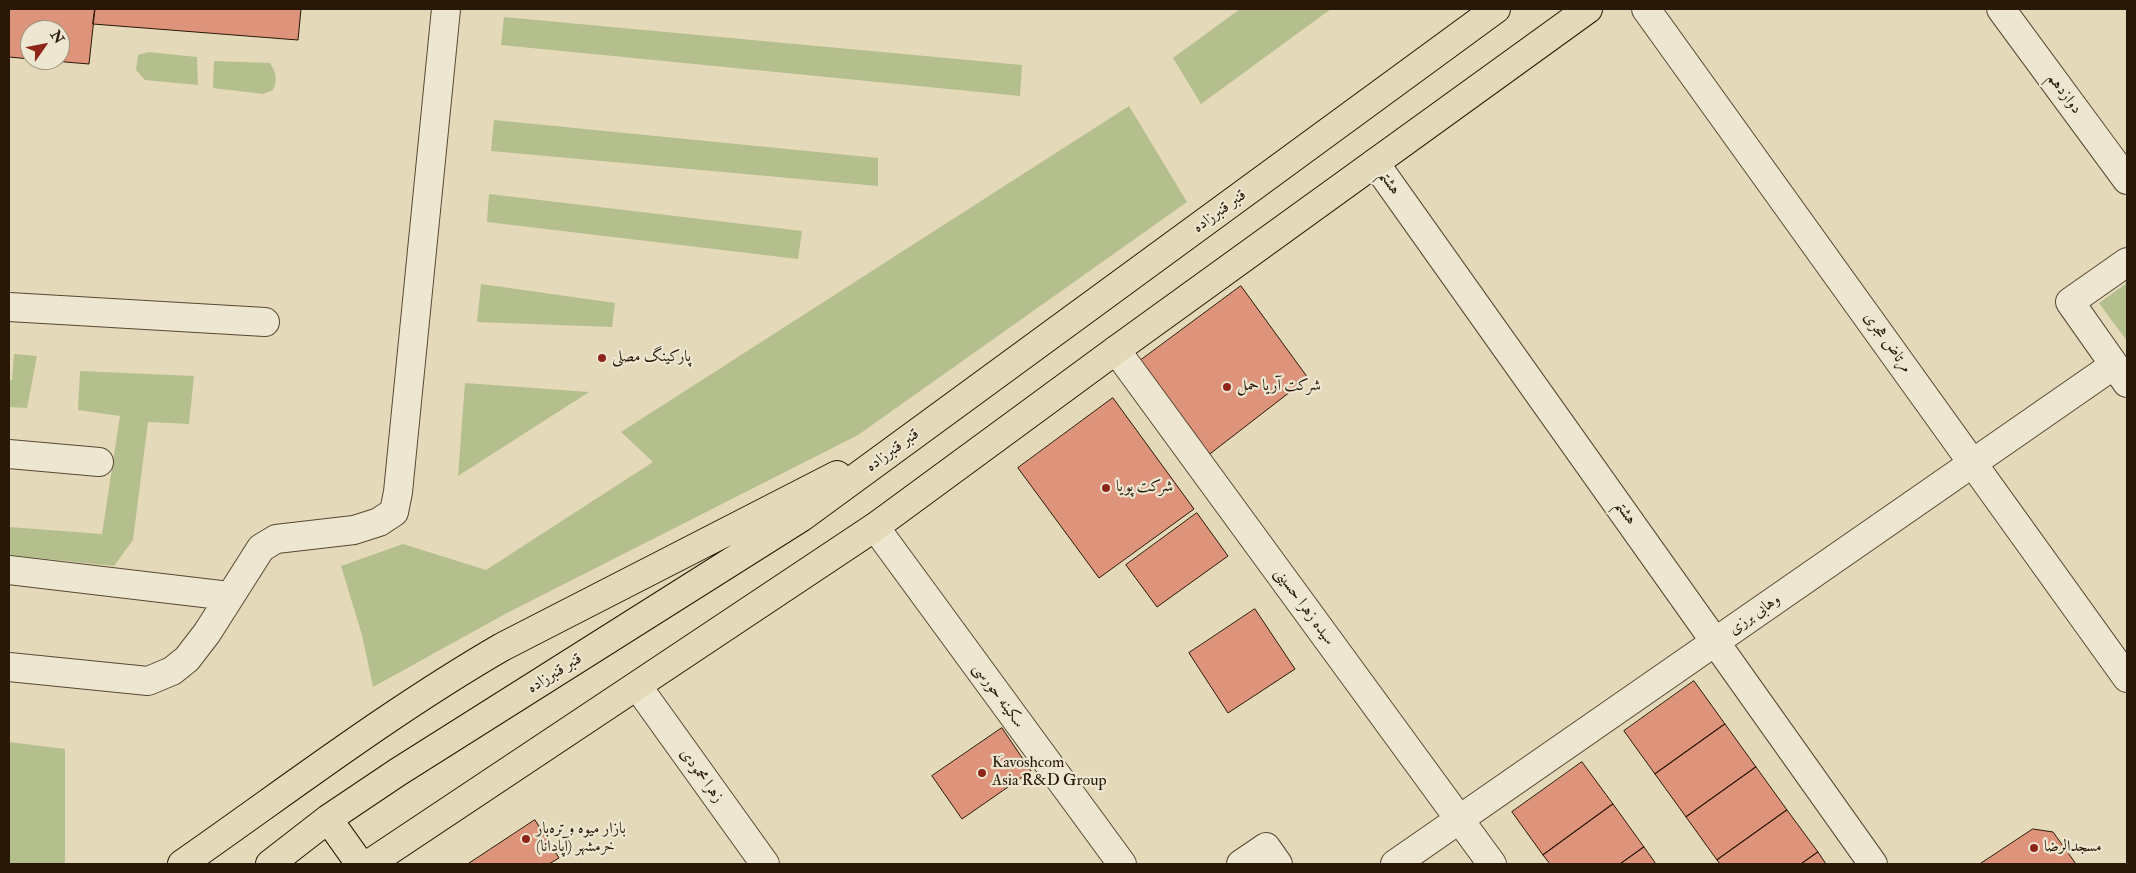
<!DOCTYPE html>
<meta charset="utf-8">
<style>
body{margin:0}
#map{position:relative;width:2136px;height:873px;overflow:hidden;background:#e4d9b8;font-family:"IM FELL Double Pica",serif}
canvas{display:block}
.frame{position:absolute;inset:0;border:10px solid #291805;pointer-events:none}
.north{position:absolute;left:20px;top:20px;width:50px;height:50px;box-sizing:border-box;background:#ede6d1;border:1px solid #9f947f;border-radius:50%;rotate:57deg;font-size:14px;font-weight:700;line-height:20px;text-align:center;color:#291805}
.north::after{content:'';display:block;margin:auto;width:18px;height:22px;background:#8f2418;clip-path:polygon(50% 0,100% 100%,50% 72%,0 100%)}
</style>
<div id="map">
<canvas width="2136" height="873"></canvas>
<div class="frame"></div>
<div class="north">N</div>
</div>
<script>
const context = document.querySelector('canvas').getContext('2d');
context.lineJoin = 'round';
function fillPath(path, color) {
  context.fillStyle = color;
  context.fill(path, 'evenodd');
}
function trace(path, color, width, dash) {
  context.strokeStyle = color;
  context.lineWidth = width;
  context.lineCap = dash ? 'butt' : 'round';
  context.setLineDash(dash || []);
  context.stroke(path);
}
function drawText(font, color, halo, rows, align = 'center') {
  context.font = font + ' "IM FELL Double Pica",Amiri,serif';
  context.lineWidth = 4.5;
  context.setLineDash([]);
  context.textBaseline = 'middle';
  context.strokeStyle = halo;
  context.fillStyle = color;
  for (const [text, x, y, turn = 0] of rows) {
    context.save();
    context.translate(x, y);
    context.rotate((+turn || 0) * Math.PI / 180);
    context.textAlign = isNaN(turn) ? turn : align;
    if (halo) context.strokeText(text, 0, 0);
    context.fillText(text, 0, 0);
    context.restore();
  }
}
const green = new Path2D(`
 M 1240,9 L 1331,9 L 1201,104 L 1173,58 Z
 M 504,17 L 1022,65 L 1020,96 L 501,45 Z
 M 149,52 L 197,57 L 198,85 L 145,80 L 136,70 L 138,55 Z
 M 214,61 L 270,63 C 276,73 278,79 273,90 L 263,94 L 213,88 Z
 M 1129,106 L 1187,202 L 858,435 L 507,613 L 373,687 L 362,635 L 341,566 L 403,544 L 486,570 L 653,462 L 621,432 Z
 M 494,120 L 878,158 L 878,186 L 491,151 Z
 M 489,194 L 802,231 L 798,259 L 487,222 Z
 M 2127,283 L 2127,341 L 2099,303 Z
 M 481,284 L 615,303 L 612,327 L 477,322 Z
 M 14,354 L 37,356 L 27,408 L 9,407 L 9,380 L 12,380 Z
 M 80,371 L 194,376 L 189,424 L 148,422 L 133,540 L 114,566 L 9,555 L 9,527 L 102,534 L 120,416 L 78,410 Z
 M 465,383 L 589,392 L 458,476 Z
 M 9,742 L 65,749 L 65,864 L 9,864 Z`);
const building = new Path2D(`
 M 9,9 L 95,9 L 89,64 L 42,60 L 60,60 L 60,30 L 30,30 L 30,59 L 9,57 Z
 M 95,9 L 301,9 L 298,40 L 93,24 Z
 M 1241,286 L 1308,378 L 1202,460 L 1133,366 Z
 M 1113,398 L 1194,509 L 1099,578 L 1018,468 Z
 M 1197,513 L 1228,556 L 1157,607 L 1126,565 Z
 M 1255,609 L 1295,669 L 1228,713 L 1189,653 Z
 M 1694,681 L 1725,724 L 1655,774 L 1624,731 Z
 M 1725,724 L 1756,767 L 1686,817 L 1655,774 Z
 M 1002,728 L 1031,771 L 962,819 L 932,776 Z
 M 1582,762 L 1613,804 L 1543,855 L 1512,812 Z
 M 1756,767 L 1787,810 L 1717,860 L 1686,817 Z
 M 1613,804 L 1644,847 L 1620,864 L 1550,864 L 1543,855 Z
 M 1787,810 L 1818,852 L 1801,864 L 1720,864 L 1717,860 Z
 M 535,820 L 559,858 L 549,864 L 468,864 Z
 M 2033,829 L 2053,832 L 2076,864 L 1980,864 Z
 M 1644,847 L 1656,864 L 1620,864 Z
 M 1818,852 L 1826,864 L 1801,864 Z`);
const minor = new Path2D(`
 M 1646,9 L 2127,678
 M 2001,9 L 2127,180
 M 1375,163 L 1873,864
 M 2127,262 L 2070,302 L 2127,383
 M 9,307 L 265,322
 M 1116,350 L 1492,864
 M 9,454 L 99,462
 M 875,527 L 1122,864
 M 9,570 L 229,596
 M 9,667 L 148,681 L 172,671 L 187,659 L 207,633 L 261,548 L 276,539 L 354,530 L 379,522 L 394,512 L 398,492 L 446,9
 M 638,687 L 765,864
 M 1241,864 L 1266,847 L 1278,864
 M 1395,864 L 2114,365`);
const major = new Path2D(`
 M 328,819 L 360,864
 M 182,864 C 288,790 390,712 502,647 L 837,475
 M 270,864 L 328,819 L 398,772 L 802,517 L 1496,9
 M 369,864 L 875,527 L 1116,350 L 1588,9`);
const markers = [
 [602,358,5,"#8f2418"],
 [1227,387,5,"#8f2418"],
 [1106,488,5,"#8f2418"],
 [982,773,5,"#8f2418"],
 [526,839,5,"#8f2418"],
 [2034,848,5,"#8f2418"]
];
const streetNames = [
 ["دوازدهم",2064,94,53],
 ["هشتم",1389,183,55],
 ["قنبر قنبرزاده",1220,212,-36],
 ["مرتاض هجری",1887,343,54],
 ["قنبر قنبرزاده",893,451,-36],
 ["هشتم",1625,513,55],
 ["سیده زهرا حسینی",1304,607,54],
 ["وهابی برزی",1755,615,-35],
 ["قنبر قنبرزاده",555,674,-32],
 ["سکینه حورسی",998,696,54],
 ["زهرا محمودی",701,776,54]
];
const poiNames = [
 ["پارکینگ مصلی",612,358],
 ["شرکت آریا حمل",1237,387],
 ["شرکت پویا",1116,488],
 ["Kavoshcom",992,764],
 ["Asia R&D Group",992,782],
 ["بازار میوه و تره‌بار",536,830],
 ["خرمشهر (آپادانا)",536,848],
 ["مسجدالرضا",2044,848]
];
fillPath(green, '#b5bf8e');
fillPath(building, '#de937b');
trace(building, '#291805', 1);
trace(minor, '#584832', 30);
trace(major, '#291805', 30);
trace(minor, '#ede6d1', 28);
trace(major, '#e4d9b8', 28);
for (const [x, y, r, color] of markers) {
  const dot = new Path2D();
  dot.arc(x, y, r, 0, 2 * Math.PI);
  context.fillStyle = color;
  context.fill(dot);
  trace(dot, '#ede6d1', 2);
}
drawText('16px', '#291805', '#ede6d1', streetNames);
drawText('16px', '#291805', '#ede6d1', poiNames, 'left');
</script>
